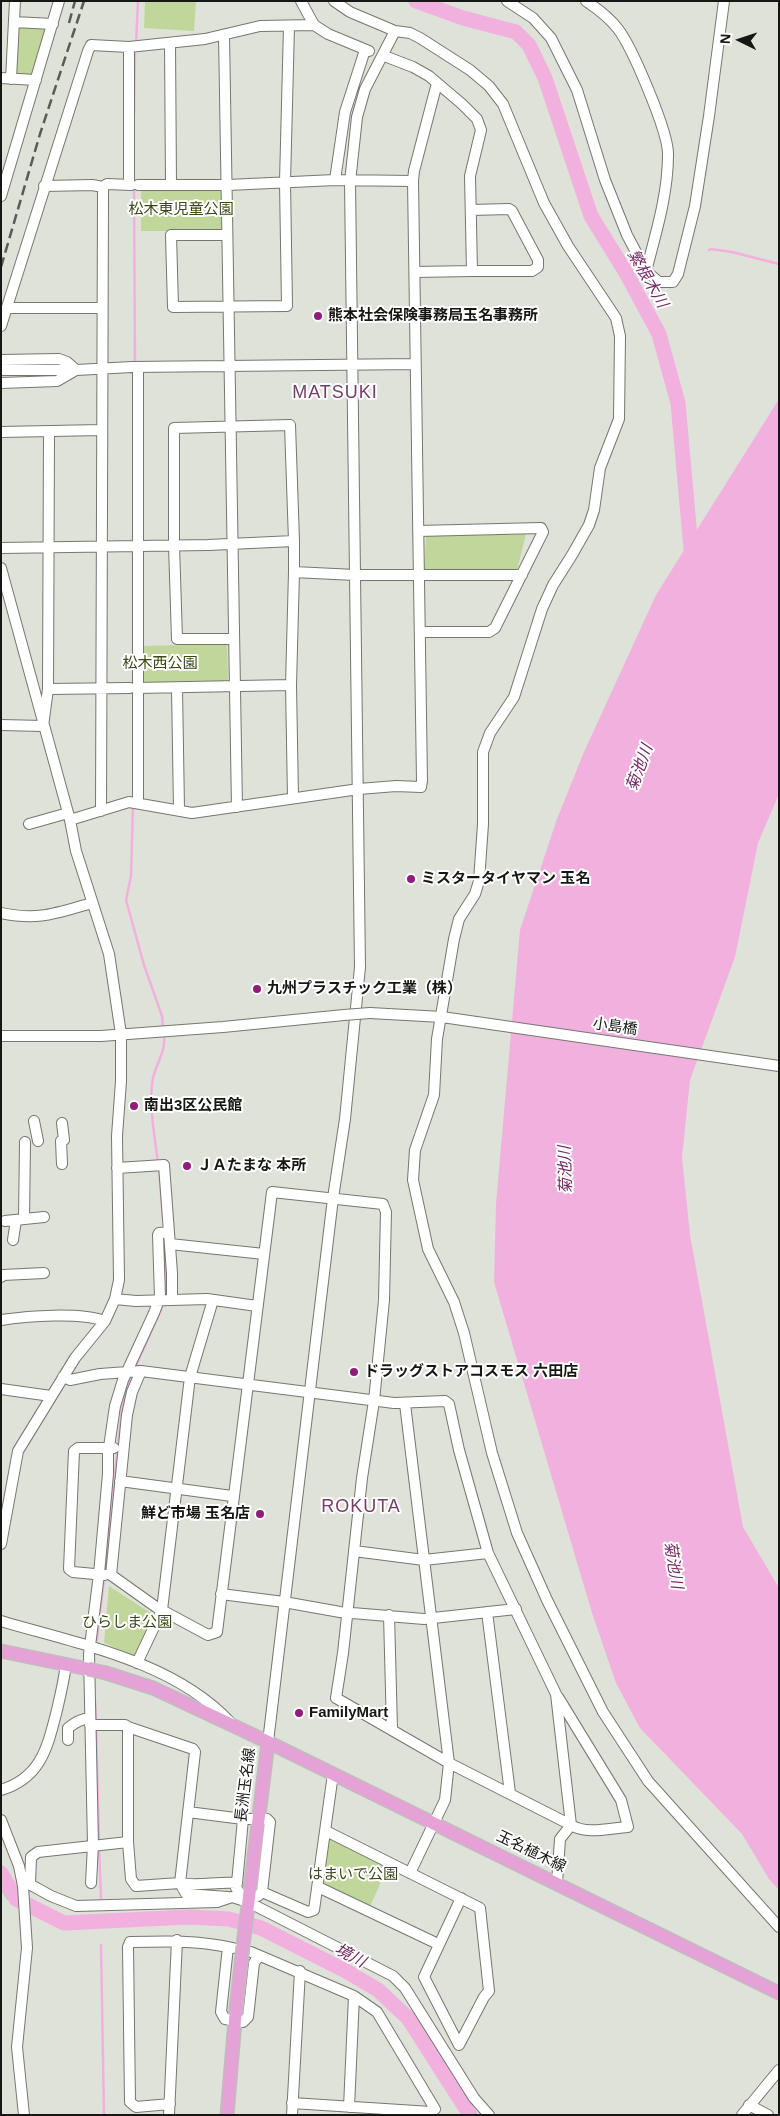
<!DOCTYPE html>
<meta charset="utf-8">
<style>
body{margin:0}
#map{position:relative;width:780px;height:2116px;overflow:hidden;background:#dee2d8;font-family:Arial,sans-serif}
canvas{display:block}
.frame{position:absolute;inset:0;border:2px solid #161714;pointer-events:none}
.north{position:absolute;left:715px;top:15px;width:50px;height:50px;-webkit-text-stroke:4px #fff;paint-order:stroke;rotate:274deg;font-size:14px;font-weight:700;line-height:20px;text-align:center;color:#161714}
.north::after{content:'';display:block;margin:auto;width:18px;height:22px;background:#161714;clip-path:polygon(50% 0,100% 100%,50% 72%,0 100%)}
</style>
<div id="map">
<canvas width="780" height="2116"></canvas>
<div class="frame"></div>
<div class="north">N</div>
</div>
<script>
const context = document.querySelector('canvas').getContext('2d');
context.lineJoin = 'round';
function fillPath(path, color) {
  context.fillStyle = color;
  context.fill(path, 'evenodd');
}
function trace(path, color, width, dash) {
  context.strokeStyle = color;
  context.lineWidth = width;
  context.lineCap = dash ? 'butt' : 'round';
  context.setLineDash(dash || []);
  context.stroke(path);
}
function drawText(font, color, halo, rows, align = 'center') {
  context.font = font + ' Arial,"Noto Sans JP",sans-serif';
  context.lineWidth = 4;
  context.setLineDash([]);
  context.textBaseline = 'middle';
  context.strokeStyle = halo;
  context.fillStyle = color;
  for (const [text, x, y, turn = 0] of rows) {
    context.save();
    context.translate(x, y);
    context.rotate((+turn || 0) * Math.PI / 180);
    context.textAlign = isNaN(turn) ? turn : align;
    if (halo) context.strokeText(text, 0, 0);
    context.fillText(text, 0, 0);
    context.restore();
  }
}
const green = new Path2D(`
 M 145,1 L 196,1 L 194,31 L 144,28 Z
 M 16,26 L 47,28 L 34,76 L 16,77 L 14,61 Z
 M 141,190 L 221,190 L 221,231 L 141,231 Z
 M 526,534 L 517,570 L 424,571 L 426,536 Z
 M 227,644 L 228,682 L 141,684 L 141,646 Z
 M 109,1586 L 154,1615 L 136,1656 L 104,1643 Z
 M 329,1839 L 388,1867 L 370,1906 L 323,1884 Z
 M 1,1873 L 16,1899 L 7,1900 L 1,1891 Z`);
const water = new Path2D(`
 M 779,399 L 779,794 L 758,843 L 735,957 L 690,1080 L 682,1157 L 690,1235 L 743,1527 L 779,1588 L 779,1890 L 769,1879 L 742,1834 L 640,1728 L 616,1683 L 592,1613 L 494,1282 L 496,1204 L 520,930 L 557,819 L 584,752 L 656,595 Z`);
const stream = new Path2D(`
 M 136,45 L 138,1
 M 134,114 L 135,50
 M 134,187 L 135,364
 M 709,250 L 711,249 L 732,252 L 779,264
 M 133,550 L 133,682
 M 133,805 L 131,876 L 126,900 L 144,965 L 162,1016 L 163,1028
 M 158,1163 C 155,1138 148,1103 153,1078 C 157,1061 166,1052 164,1034
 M 159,1168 L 163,1218
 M 165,1297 L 166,1258
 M 135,1368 L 164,1303
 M 104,1573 L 123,1401 L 133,1373
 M 97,1640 L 104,1578
 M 95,1702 L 96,1721
 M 96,1727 L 99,1841
 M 99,1847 L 101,1898
 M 101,1945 L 104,2115`);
const river = new Path2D(`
 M 416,1 L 463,18 L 516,32 L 529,45 L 545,78 L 591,216 L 625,271 L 659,334 L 678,403 L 692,560
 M 1,1873 L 16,1899 L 64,1923 L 189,1917 L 229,1919 L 261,1928 L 346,1971 L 378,1990 L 408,2018 L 470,2115`);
const minor = new Path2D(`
 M 301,1 L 314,25
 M 334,1 L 350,12 L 395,31 L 410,33 L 420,38 L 470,70 L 489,86 L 503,104 L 544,203 L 568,246 L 616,318 L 620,336 L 619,419 L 600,468 L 594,510 L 589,525 L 572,555 L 553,585 L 542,609 L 514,697 L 490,733 L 483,752 L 483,824 L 479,881 L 475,894 L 459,919 L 454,939 L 437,1039 L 434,1095 L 415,1150 L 413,1180 L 428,1249 L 454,1302 L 464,1333 L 492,1453 L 517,1533 L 547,1600 L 603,1712 L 648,1781 L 779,1927
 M 507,1 L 533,18 L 551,38 L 577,90 L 605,180 L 627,235 L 646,271 L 659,282 L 673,282 L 678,274 L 695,206 L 709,116 L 724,1
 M 586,1 C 598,9 609,17 618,29 C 632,47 669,133 668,155 C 668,194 656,233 646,271
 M 14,22 L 53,24
 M 224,35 L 237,807
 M 170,43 L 171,184
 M 387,57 L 413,67 L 429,76 L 462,104 L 477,119 L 481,130 L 470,176 L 472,271 L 415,272
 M 1,78 L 36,80
 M 11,79 L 15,1
 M 335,180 L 345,112 L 365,50
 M 413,181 L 414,171 L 437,83
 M 129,185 L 129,47 L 205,39 L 260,26 L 314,25 L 328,34 L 369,51
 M 44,186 L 92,185 L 103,187
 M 1,196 L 59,1
 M 471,210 L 509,209 L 512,211 L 538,260 L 538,267 L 532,271 L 472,271
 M 227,235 L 171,235 L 173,307 L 287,306 L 285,182 L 289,26
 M 8,308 L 102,308
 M 1,326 L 88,51 L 91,45 L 129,47
 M 1,360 L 59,359 L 67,362 L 76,370 L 57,381 L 1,383
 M 138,367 L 138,803
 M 1,370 L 76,370 L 132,367 L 415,364
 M 1,432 L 101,430
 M 418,531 L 541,528 L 543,532 L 495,628 L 489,632 L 420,632
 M 1,548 L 208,545 L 294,541 L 294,572 L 355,575 L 522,575
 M 1,568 L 70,820 L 76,851 L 109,954 L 121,1034 L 121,1081 L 117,1136 L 119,1280 L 115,1299 L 105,1321 L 75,1358 L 18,1451 L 1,1544
 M 234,639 L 177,639 L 174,545 L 174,428 L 290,425 L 294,541
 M 137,688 L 291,685
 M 177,688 L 179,809
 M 48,689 L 130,688
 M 1,725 L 43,726 L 48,689 L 49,432
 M 293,798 L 291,685 L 294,572
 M 101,811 L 103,194 L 103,187 L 107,184 L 131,185
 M 70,820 L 129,802 L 192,813 L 359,789 L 396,786 L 421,787 L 422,781 L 413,181 L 335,180 L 228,185 L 138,185
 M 29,824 L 68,813
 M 1,913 C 39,921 56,913 92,903
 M 370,1013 L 442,1017 L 779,1066
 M 1,1036 L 101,1036 L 223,1027 L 344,1015
 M 34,1121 L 38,1141
 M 62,1123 L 64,1140
 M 61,1141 L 62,1164
 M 117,1168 L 164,1165 L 172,1273 L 172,1300
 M 24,1219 L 25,1142
 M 5,1221 L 44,1217
 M 13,1240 L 16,1220
 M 170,1244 L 264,1254
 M 1,1277 L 3,1275 L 44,1273
 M 115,1299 L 136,1301 L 207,1299 L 257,1306
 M 1,1320 C 29,1316 79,1312 105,1321
 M 63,1377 L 70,1380 L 100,1374 L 141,1371 L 394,1403 L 445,1401 L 449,1404 L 459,1450 L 488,1553 L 556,1694 L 571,1825 L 449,1763 L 336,1698 L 343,1653 L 362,1478 L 374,1401 L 384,1300 L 386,1212 L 383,1204 L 272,1192 C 253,1338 235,1485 217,1632 L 208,1635 L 156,1607 L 111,1575 L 127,1415 L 132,1392 L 141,1371
 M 1,1389 L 51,1396
 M 405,1404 L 449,1763 L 445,1800 L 410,1873
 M 120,1481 L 232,1496
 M 354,1551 L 424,1560 L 488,1553
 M 105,1575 L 73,1572 L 69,1569 L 74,1451 L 78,1448 L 114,1448
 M 221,1594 L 284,1602 L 340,1612 L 424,1619 L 516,1609
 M 487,1612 L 510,1793
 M 389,1615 L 392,1729
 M 1,1621 C 78,1644 173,1661 230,1722
 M 137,1663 L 162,1610 L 190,1377 L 213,1300
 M 90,1725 L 125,1725 L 128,1727
 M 68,1740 L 68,1728 C 74,1723 82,1719 90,1718
 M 268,1742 L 333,1198 L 345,1119 L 360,967 L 350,182 L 357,117 L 365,89 L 395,31
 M 1,1790 C 40,1778 47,1749 56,1714 C 60,1697 64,1681 66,1664
 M 188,1812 L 243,1819
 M 1,1820 L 19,1866 L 23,1886 L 27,1948 L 17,2047 L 24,2115
 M 326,1831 L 480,1908 L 489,1991 L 484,1997 L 459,2045 L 424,1977 L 461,1898
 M 22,1880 L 51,1896 L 76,1906 L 217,1902 L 232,1897 L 248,1902 L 393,1976 L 405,1988 L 474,2098 L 489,2115
 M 91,1883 L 93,1845 L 89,1654 L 99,1574 L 108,1474 L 108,1454 L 115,1406 L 123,1380 L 154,1313 L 160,1297 L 158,1235 L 159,1233 L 169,1232
 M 557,1883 L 560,1839 L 571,1825 C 587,1835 610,1828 628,1827 L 621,1800 L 558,1697
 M 30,1884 L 31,1857 L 38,1852 L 128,1842
 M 318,1887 L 438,1944
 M 239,1892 L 236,1888 L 237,1883 L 243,1819 L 267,1819 L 270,1822 L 262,1892 L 258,1896
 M 262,1892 L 308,1912 L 314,1910 L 333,1774
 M 228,1897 L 186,1894 L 180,1883 L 195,1752 L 193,1749 L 128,1727 L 128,1842 L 131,1879 L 136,1886 L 180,1883 C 198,1887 218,1881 237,1883
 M 228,1947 L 221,2012 L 225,2019 L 243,2022 L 248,2017 L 254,1963 L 259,1956
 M 251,1952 L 354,1996 L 377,2012 L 435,2109 L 431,2112 L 292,2103
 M 170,2104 L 136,2107 L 130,2102 L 128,1947 L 130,1942 C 165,1941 198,1940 233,1948
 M 749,2105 L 768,2115
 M 349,2107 L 354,1996
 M 169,2115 L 177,1940
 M 292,2115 L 300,1971
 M 742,2115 L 779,2070`);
const major = new Path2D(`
 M 1,1651 L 88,1669
 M 106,1673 L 153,1688 L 268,1742 L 779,1993
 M 243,1946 L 268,1742
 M 227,2115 L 236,2009`);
const rail = new Path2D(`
 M 69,23 L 75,1
 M 1,267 L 40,134 L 84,1`);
const minorBridge = new Path2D(`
 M 344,1015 L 370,1013`);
const majorBridge = new Path2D(`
 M 88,1669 L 106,1673
 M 236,2009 L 243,1946`);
const markers = [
 [318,316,5,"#911c7b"],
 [411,879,5,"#911c7b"],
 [257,989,5,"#911c7b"],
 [134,1106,5,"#911c7b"],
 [187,1166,5,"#911c7b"],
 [354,1372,5,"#911c7b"],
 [260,1514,5,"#911c7b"],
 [299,1713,5,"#911c7b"]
];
const parkNames = [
 ["松木東児童公園",181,210],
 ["松木西公園",160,664],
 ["ひらしま公園",127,1623],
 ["はまいで公園",353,1875]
];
const poiNames = [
 ["熊本社会保険事務局玉名事務所",328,316],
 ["ミスタータイヤマン 玉名",421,879],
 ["九州プラスチック工業（株）",267,989],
 ["南出3区公民館",144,1106],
 ["ＪＡたまな 本所",197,1166],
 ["ドラッグストアコスモス 六田店",364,1372],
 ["鮮ど市場 玉名店",250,1514,"right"],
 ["FamilyMart",309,1713]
];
const streetNames = [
 ["小島橋",615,1027,8],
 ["長洲玉名線",246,1785,-83],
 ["玉名植木線",531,1852,26]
];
const waterNames = [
 ["繁根木川",647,279,60],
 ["菊池川",640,768,-70],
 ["菊池川",566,1170,-92],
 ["菊池川",673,1565,81],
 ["境川",350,1956,28]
];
const quarterNames = [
 ["MATSUKI",335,393],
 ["ROKUTA",361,1507]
];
fillPath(green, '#c1d69b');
fillPath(water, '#f2b0df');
trace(stream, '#f2b0df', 2.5);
trace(river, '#f2b0df', 15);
trace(minor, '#74786e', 12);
trace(major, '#bebebd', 15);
trace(minor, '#fff', 10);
trace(major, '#e5a2d6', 12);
trace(rail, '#595b56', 2.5, [10, 5]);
trace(minorBridge, '#74786e', 12, []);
trace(majorBridge, '#bebebd', 15, []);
trace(minorBridge, '#fff', 10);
trace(majorBridge, '#e5a2d6', 12);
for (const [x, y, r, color] of markers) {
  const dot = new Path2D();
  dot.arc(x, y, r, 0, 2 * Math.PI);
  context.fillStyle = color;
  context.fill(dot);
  trace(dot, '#fff', 2);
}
drawText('15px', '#394814', '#fff', parkNames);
drawText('bold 15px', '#161714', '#fff', poiNames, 'left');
drawText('15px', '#161714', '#fff', streetNames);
drawText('italic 16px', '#742964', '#fff', waterNames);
context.letterSpacing = '1px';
drawText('18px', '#763c68', '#fff', quarterNames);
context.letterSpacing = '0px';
</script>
